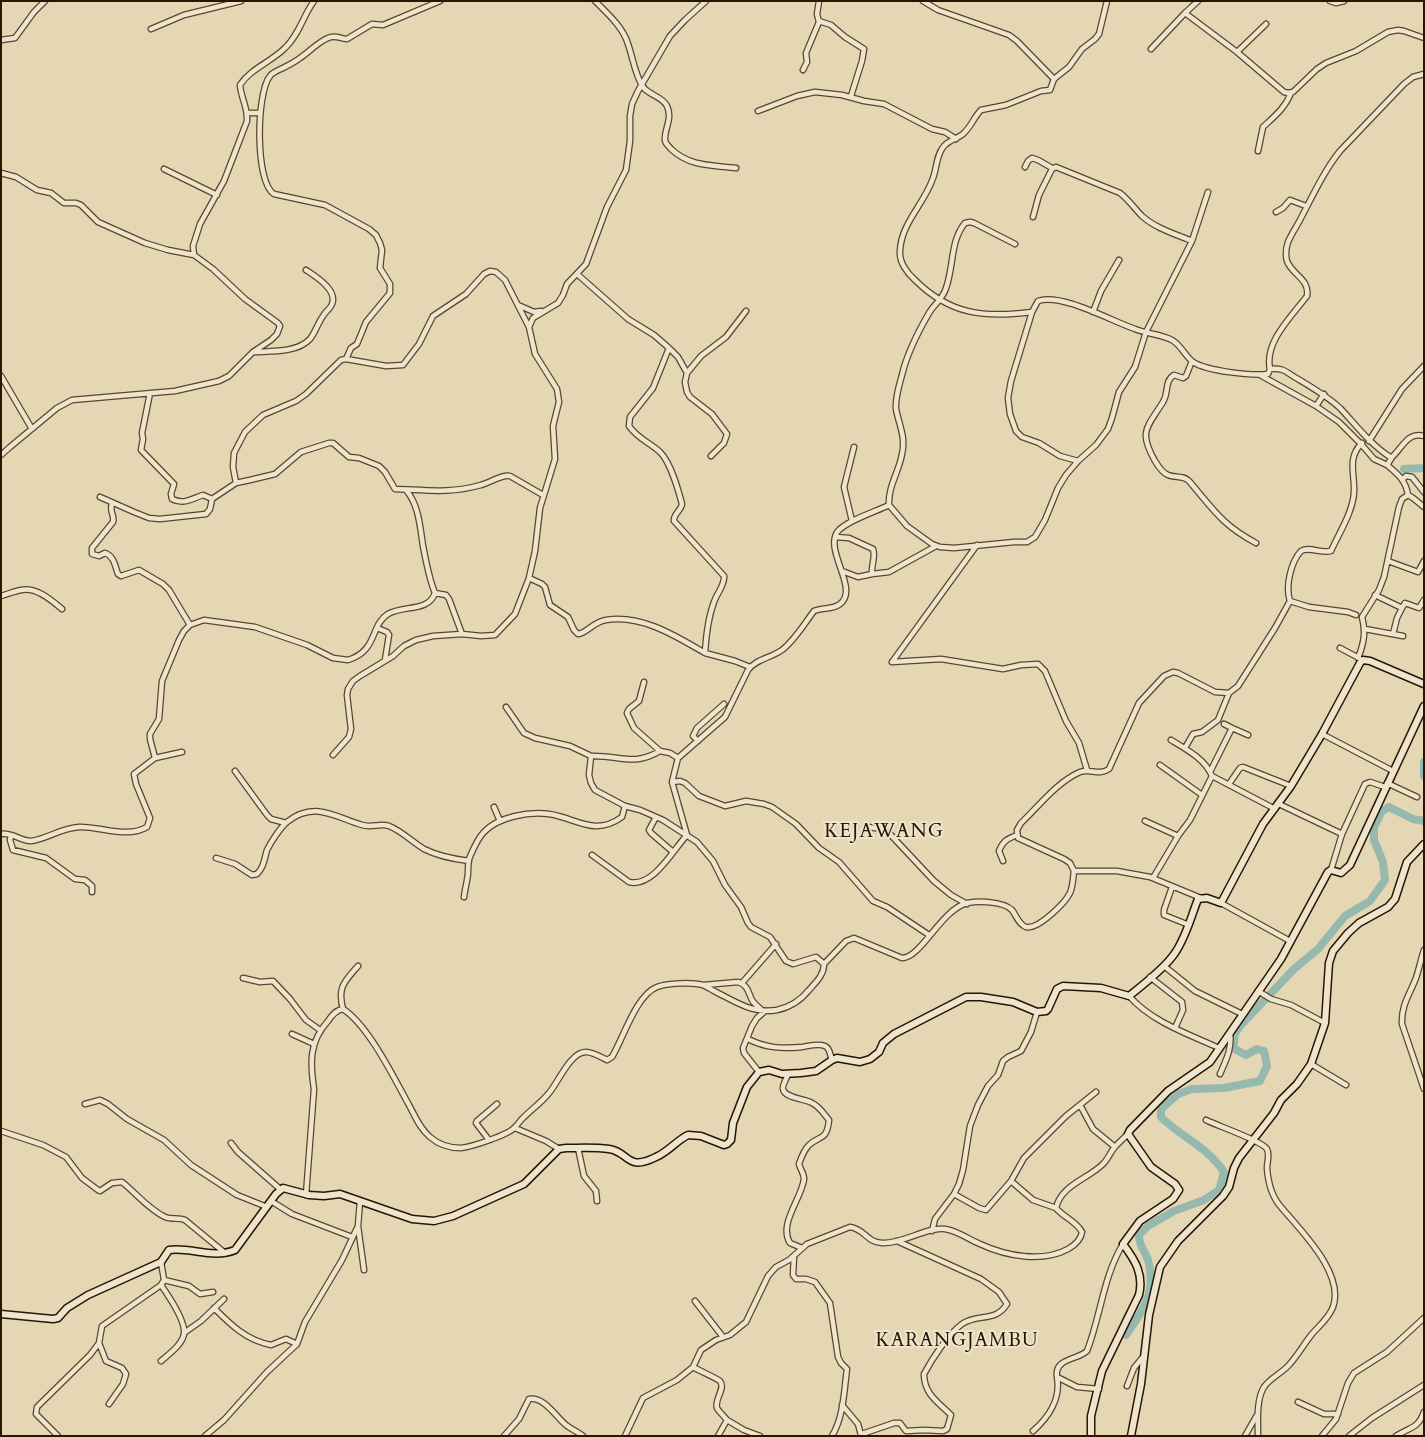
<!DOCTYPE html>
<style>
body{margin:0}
#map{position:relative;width:1425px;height:1437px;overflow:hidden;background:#e5d7b4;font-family:Cardo,serif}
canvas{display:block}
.frame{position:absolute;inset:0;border:2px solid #2a1500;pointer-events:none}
</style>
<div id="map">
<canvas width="1425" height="1437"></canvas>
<div class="frame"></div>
</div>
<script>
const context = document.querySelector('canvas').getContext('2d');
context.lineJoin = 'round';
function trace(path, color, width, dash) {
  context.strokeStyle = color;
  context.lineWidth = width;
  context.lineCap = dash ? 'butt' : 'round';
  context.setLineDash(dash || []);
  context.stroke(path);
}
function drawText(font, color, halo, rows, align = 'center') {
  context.font = font + ' Cardo,serif';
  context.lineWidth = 4;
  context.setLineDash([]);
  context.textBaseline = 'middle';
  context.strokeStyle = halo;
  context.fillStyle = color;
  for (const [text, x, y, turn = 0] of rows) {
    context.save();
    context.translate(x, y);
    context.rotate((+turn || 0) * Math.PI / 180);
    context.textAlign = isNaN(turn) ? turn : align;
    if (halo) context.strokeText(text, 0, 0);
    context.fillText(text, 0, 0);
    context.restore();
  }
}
const river = new Path2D(`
 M 1404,469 L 1424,468
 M 1424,762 L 1424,776
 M 1126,1335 C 1143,1311 1157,1292 1148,1260 C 1145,1250 1139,1247 1139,1235 L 1148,1226 L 1174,1211 L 1204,1200 L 1219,1190 L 1224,1172 C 1207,1146 1182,1138 1161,1117 L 1161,1109 L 1178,1094 L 1192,1089 L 1224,1088 L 1260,1081 L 1267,1066 L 1264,1051 L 1257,1049 L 1246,1055 L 1233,1048 L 1235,1034 L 1240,1026 L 1294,969 L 1318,949 L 1345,916 L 1370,901 L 1385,880 L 1383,862 L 1374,840 L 1374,827 L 1382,811 L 1389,807 L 1413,819 L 1424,821`);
const street = new Path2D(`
 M 595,1 C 607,13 623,27 628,44 C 633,58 635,75 643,87 C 650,96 662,96 667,106 C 673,119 664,129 665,140 C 665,144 669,146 671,149 C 690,167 712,165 736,168
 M 923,1 L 938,10 L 1009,35 L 1017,41 L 1054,79
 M 1198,1 L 1185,13 L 1237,52 L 1284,92 L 1288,93 L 1293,92 L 1317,69 L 1326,63 L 1356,51 L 1388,32 L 1398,30 L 1404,31 L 1424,38
 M 1330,1 L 1336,3 L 1344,1
 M 819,21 L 831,25 L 845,37 L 864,49 L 862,61 L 851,96
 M 151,29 L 184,15 L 241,1
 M 1,40 L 15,38 L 34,12 L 45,1
 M 1151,49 L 1185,13
 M 1237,52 L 1266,24
 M 803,70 L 807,62 L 806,53 L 819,22 L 817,14 L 819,1
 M 1424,74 L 1413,77 L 1404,84 L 1340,151 C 1324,171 1313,195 1301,218 C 1297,226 1292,233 1288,242 C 1286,248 1285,254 1287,261 C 1292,275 1310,279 1307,296 C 1292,316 1264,342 1270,369 C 1286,368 1285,372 1298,379 C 1313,388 1327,396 1340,408 C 1356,425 1370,444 1390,457 L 1391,459 L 1387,465 C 1398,474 1406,481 1408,495 L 1413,498 L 1424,507
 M 758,111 L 797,96 L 815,92 L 842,95 L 864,101 L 884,104 L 932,129 L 945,132 L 956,139
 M 247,113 L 260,113
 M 1258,151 L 1263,127 C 1275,116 1285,108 1291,93
 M 1025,167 L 1028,161 L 1032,158 L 1038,160 L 1052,168
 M 164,169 L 217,195
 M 1,173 L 16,177 L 37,190 L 51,193 L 64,203 L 76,203 L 81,205 L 98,222 L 145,243 L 168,250 L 194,255
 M 1276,212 L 1283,208 L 1290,200 L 1306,206
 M 1033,217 L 1039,195 L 1052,169 L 1056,167 L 1120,193 C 1129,200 1134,208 1142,216 C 1155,228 1175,234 1192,241
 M 1015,244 L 974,223 L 970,222 L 965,223 C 950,241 954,266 946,288 C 943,299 935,303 929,313 C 918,332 907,353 902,375 C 899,386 895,398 896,409 C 899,425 906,437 902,454 C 899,472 888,486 889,505 L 907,526 L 932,544 L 940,547 L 954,548 L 1014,542 L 1027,542 L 1035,537 L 1045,520 L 1058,488 L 1066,475 L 1078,461 L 1096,445 L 1108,429 L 1112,418 L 1119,392 L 1135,367 L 1146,332 L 1192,241 L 1208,192
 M 577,274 L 628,319 L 654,335 L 669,348 L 678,357 L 687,373 L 685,382 L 687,392 L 690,397 L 712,414 L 727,434 L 724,443 L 711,456
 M 518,305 L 534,312 L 541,311
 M 1032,312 C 985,318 950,315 915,280 C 907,273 899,262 900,251 C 901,223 925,203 933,178 C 937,168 936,155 944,146 C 949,140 957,139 963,134 C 971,127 974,117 981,110 L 1006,105 L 1041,91 L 1050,90 L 1054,79 L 1069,67 L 1082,49 L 1095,39 L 1099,34 L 1107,1
 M 1093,312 L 1101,291 L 1119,260
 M 529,327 L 533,318 L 558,303 L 563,295 L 567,284 L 586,264 L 607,207 L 626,170 L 630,141 L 630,116 L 632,104 L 638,91 L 670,36 L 685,20 L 706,1
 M 669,348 L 653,388 L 630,417 L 629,426 C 638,439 649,442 660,452 C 671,463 678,489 682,504 C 681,511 673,514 674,521 L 724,576 C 725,585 717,593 714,602 C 708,618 706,636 705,653 L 735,661 L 750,667
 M 254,352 C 271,351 297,353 310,339 C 315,333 318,323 323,316 C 325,312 331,308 332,304 C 338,290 315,276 306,270
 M 346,359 L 351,348 L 357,344 L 366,322 L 390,293 L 390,284 L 380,268 L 382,250 L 380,243 L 376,235 L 369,229 L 325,205 L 274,194 C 255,183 256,93 270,76 C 273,72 279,70 283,68 C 289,65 295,62 300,58 C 309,52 318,42 328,38 C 335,34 340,39 347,39 L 372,24 L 383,25 L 440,1
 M 1192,361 L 1186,376 L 1183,378 L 1174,375 C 1164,381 1169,393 1163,402 C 1147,428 1138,431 1155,461 C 1158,466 1163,473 1168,475 C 1175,478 1184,475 1189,481 C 1213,509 1222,525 1256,543
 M 687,373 L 701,356 L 726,337 L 746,311
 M 1260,375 L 1316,406 L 1339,422 L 1361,444 C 1347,459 1355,474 1354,492 C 1353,512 1339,533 1331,551 C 1321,554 1310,546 1301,551 C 1291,562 1285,586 1290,601 L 1309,607 L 1348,612 L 1356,615
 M 1,376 L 32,429
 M 150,393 L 142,433 L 143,439 L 141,450 L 174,484 L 171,494 L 172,499 C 184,505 191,499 203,495 L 212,499
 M 1316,406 L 1324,394
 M 1369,441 L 1402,389 L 1424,366
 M 1362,443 L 1361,444 L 1374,459 L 1387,465
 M 1,455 L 10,447 L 57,408 L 72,400 L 175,391 L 219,381 L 229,376 L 253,352 L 271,340 L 277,334 L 280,326 L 278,323 L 245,299 L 213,269 L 194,255 L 193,246 L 200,224 L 224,181 L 247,121 C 248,108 241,98 240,85 C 250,69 271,62 285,48 C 299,35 303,16 314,1
 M 1391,458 C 1402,449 1407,431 1424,436
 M 1078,461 L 1060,456 L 1039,443 L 1022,437 L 1016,431 L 1010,414 L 1008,398 L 1011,381 L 1032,312 L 1038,301 C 1062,293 1111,321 1135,329 C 1147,334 1161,334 1172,340 C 1181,345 1185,356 1193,362 C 1207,371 1251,376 1268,374 L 1270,369
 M 1403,479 L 1406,476 L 1412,477 L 1424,492
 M 236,483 L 233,467 L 234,453 L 245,432 L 263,415 L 296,401 L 306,394 L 341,360 L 346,359 L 386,366 L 403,365 L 419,344 L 433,316 L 466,294 L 484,274 L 490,271 L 496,272 L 505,280 L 529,327 L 535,354 L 557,389 L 559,402 L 553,426 L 555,459 L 540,508 L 535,551 L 529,578 L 515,614 L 495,635 L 481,636 L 462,634 L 433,636 L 416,640 L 404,646 L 393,656 L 360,676 L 353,681 L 348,689 L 347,695 L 351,729 L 349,737 L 333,755
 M 406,490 C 419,505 420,527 423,546 C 426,561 429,579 435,593
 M 100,497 L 134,512 L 149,518 L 160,519 L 206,514 L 210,509 L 212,499 L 236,483 L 250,480 L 275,474 L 301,452 L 329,443 L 333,443 L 349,457 L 359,458 L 379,466 L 385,472 L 395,489 C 427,490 449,494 481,485 C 489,483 503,474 510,476 L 543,495
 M 112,503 C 109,514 115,514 113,522 L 92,548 L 92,554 L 99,556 L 105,553 C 114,556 115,566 118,574 L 121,576 L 139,570 L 163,584 L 169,590 L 190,625
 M 852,521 L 844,487 L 854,447
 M 835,537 L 849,538 L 873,549 C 876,557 871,565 872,574 L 889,572 L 936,546
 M 1388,561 L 1418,572 L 1424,561
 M 842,571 L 858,577 L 872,574
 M 529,578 L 542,584 L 545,587 L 550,605 L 568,617 L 574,630 L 578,634 C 587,633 593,622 606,620 C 641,614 676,636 705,653
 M 1375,595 L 1402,608 L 1405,603 L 1419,608 L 1424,600
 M 1,596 C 8,594 15,591 21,590 C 37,587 51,600 62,609
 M 377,628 L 387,632 L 389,635 L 385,660
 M 1365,629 L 1403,636
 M 1393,634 L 1397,618 L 1402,608
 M 1340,648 L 1359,658
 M 1358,658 C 1364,643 1366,632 1362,617 L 1379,590 L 1384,577 L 1399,507 L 1402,499 L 1408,495
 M 892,662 L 941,659 L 1003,669 L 1021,665 L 1038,664 L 1045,671 L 1066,721 L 1079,743 L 1087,770
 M 892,662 L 977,545
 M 644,682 L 639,701 L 629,709 L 627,713 L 634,728 L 660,751
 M 506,707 L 524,733 L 535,738 L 570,746 L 591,756
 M 1232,728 L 1248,735
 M 1322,734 L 1393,771
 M 1171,740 C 1186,749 1205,759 1212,776 L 1275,809
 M 698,741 L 693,736 L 697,728 L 724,704
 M 1185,748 L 1193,734 L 1202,732 L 1218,720 L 1229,693 L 1238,686 L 1275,628 L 1290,601
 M 155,758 L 182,752
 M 678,758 L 670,753 L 660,751 C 633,767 619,755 591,756 L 589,775 L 591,783 L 595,790 L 625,806 L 640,810 L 663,820 L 697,842 L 713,861 L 725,885 L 741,907 L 748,923 L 751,927 L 770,937 L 786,961 L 793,964 L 816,957 L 824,964 L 846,941 L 854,938 L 902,958 C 921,958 941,910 967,903 C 979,901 1003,901 1012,910 C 1016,915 1019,925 1026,927 C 1038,930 1065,903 1070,893 C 1073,886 1073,878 1074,871
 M 1160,765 L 1202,795
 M 235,771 L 267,815 L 271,819 L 286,823
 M 1210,772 L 1232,728 L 1224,724
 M 672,782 L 680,781 L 685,783 L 699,796 L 725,806 L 746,801 L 764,804 L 772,807 L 796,824 L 819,848 L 839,862 L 873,901 L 887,907 L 929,935
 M 1387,783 L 1417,797
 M 1229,784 L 1240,768 L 1243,767 L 1291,786
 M 1279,804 L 1342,834
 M 494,807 L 500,821
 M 656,817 L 649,830 L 651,833 L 673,852
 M 1145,821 L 1178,836 L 1153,878
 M 868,827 L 882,829 L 888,832 L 934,881 L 951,895 L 967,904
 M 1,834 C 12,832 20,841 31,841 C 47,839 61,828 79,827 C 100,826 127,839 147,827 L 150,818 L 136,784 L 134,774 L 155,758 L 150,739 L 150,734 L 159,719 L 162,681 L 179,640 L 184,631 L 190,625 L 204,620 L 255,627 L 307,645 L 333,658 L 348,660 C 378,651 370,625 388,614 C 403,605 429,612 435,593 L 446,595 L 449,599 L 462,634
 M 11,835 L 10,840 L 13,850 L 46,858 L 75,879 L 85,880 L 92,886 L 92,892
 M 1178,836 L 1190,820 L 1212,776
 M 592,855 L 629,882 C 653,888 673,850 687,835 L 672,782 L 678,758 L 725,717 L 748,670 C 756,659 771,658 782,650 C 795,640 804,624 814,611 C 822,607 833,610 840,604 C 860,589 823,550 838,531 C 848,520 875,512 889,505
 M 216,858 L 235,864 L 252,875 L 257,874 C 264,867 264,860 267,850 C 271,842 280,828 287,822 C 314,800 335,817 362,825 C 372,828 380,823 389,826 C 402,831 412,842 424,849 C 438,856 453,859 469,861
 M 1003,861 L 999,851 C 1003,841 1007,839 1017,835
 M 1331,870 L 1342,834 L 1365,784 L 1370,782 L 1385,787
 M 1172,887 L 1164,910 L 1164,915 L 1189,925
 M 464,897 C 465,889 467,882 468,874 C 468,869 468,864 469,859 C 473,850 477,839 484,832 C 498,817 529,811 549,814 C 577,818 594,837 622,817 L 625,806
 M 1201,898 L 1150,877 L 1117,871 L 1074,871 L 1070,863 L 1064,859 L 1018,838 L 1017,830 L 1021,823 C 1039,806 1057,782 1080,772 C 1090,768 1099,776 1109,769 L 1139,703 L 1164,676 L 1173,672 L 1178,673 L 1215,692 L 1229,693
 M 1221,903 L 1290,941
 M 1424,950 C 1421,959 1419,969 1416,978 C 1410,994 1401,1005 1402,1024 L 1424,1089
 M 1164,966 L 1195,991 L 1242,1014
 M 1150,977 L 1182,1002 L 1183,1010 L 1175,1028
 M 243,978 L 260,982 L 273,981 L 290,999 L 306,1020 L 320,1030
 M 742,983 L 776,944
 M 704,985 L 738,982 C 748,985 748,992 752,1000 C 755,1005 760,1008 764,1012 L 757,1018 L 752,1026 L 743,1048 L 744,1053 L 759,1072
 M 1258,991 L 1271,999 L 1291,1005 L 1325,1023
 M 1129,996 C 1152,1022 1188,1034 1219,1048
 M 343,1009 C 337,987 345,981 358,966
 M 292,1034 L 314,1044
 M 748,1039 C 766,1048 782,1049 802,1047 C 809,1046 818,1043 825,1046 C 830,1048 830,1055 832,1060
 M 1311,1064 L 1346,1085
 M 788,1074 C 787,1078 782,1085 783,1089 C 784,1098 806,1099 812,1103 C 819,1106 824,1114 829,1120 C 827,1141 820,1135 809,1145 C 804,1150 801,1158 799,1164 C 800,1169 804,1173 804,1179 C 802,1198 778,1224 790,1243 L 802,1248
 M 1220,1074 C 1226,1060 1232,1049 1230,1034
 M 85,1104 L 100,1100 L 108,1104 L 127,1119 L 164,1140 L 191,1165 L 237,1195 L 267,1207
 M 1080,1105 L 1093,1129 L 1115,1147
 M 1206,1120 C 1218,1126 1262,1141 1267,1149 C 1270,1155 1267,1162 1267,1168 C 1268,1182 1272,1197 1281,1207 C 1300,1230 1345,1273 1333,1307 C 1329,1318 1319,1326 1312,1334 C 1304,1344 1298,1355 1289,1365 C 1282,1373 1270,1378 1264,1387 C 1256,1400 1258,1421 1258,1436
 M 515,1128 L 546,1141 L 559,1149
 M 1,1131 L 43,1145 L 66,1157 L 82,1178 L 98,1190 L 100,1191 L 112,1183 L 122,1182 C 137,1194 148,1209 165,1217 C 172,1220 178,1217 185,1220 L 225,1253
 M 489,1140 L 476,1123 L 477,1121 L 497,1104
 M 231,1143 L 238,1152 L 280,1189
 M 578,1148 L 584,1176 L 596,1191 L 597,1201
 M 1011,1181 L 1033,1200 L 1056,1208
 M 954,1194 L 979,1208 L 986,1210 L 1011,1181 L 1024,1158 L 1066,1116 L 1096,1092
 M 306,1195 L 314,1089 C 310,1063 309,1042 328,1021 C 332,1015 336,1010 343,1009 C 369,1026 394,1078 409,1105 C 415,1116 420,1129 430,1137 C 439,1145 449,1148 461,1148 C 471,1147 508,1135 514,1128 C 518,1125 520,1120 524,1117 C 532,1109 542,1102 549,1093 C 558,1083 570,1052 586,1052 C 593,1052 601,1057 607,1060 L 612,1057 C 623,1039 636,995 657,987 C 667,983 692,982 703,985 C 707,987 712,990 716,992 C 738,1003 753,1014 777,1010 C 791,1007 801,1000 809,990 C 816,982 824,975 824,964
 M 271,1201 L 292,1214 L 352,1237
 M 358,1226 L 364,1270
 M 932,1231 L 935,1219 L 954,1194 L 959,1184 L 963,1170 L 970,1126 L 978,1105 L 988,1086 L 998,1075 L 1003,1061 L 1008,1057 L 1021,1051 L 1031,1032 L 1037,1012
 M 794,1256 L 793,1275 L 796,1279 L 806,1279 L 815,1282 L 830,1303 L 838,1357 L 841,1363 L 847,1369 C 844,1390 844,1416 832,1436
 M 164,1280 L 189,1286 L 200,1294 L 213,1292
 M 161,1285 C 168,1295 186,1321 184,1334 C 182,1345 169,1354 161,1361
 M 695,1301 L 723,1337
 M 214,1308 C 231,1325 246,1340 271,1345 L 286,1339 L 297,1344
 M 184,1333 L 201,1321 L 224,1299
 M 99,1343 L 106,1361 L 122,1368 L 126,1374 L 123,1384 L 109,1404
 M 1127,1386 L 1134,1368 L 1143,1357
 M 1099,1389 L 1077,1387 L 1057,1377 C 1054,1358 1078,1360 1087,1351 C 1101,1315 1103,1277 1123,1244
 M 1298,1402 L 1324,1414 L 1338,1414
 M 842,1405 L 858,1424 L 861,1435
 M 727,1420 L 744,1430 L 760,1436
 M 1033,1431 C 1049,1417 1061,1398 1057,1377
 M 862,1434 L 894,1423 L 900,1423 L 906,1431 L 924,1430 L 943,1431 L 947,1429 L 951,1415 C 938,1402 924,1394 924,1374 C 932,1359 948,1334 962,1324 C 978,1313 995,1323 1007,1304 L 999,1292 L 981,1279 L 897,1241
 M 58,1436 L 36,1414 L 37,1407 L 90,1355 L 99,1343 L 102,1326 L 161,1285 L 164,1280 L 161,1262
 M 205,1436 L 224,1420 L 267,1372 L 297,1344 L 305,1322 L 342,1260 L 358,1226 L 360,1201
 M 504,1436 L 519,1419 L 529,1399 C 544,1396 556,1417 566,1425 C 571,1429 578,1432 583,1436
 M 625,1436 L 643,1398 L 677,1380 L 693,1367
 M 718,1436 L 727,1420 C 724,1416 719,1412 717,1408 C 714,1399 726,1389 720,1381 C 718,1379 698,1370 693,1367 L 701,1350 L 716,1340 L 730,1335 L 746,1322 L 768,1276 L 776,1267 L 789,1260 L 807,1244 L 850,1227 C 865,1229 866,1242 882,1243 C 903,1244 926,1227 945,1229 C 958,1231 968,1239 980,1244 C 1006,1256 1042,1263 1068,1249 C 1075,1245 1081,1240 1082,1232 C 1076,1221 1063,1217 1056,1208 C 1061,1185 1088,1179 1103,1164 C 1108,1159 1110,1153 1114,1148 C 1118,1143 1124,1138 1128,1134
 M 1245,1436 L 1257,1415
 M 1322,1436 L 1336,1419 L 1348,1383 L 1354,1373 L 1387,1352 L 1424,1318
 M 1349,1436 L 1372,1418 L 1424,1385
 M 1396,1436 C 1410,1427 1418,1429 1424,1412`);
const secondary = new Path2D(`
 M 1,1314 L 53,1319 L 58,1318 L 67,1308 L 88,1295 L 161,1262 L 169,1250 C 191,1247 213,1259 235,1250 L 276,1194 L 283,1188 L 309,1195 L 324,1196 L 340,1194 L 412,1219 L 434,1221 L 453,1216 L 524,1184 L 559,1149 L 566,1148 C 580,1148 595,1147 609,1149 C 630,1152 626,1172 656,1157 C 668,1152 676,1141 688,1135 L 701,1136 L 724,1145 L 727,1144 L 731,1140 L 733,1123 L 747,1087 L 759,1072 L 769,1070 L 782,1074 L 801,1073 L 816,1071 L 832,1060 L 837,1058 L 860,1062 L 870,1059 L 879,1052 L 883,1043 L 894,1034 L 966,997 L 981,997 L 1013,1002 L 1037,1012 L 1046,1011 L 1048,1009 L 1057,989 L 1063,986 L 1101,988 L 1129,996 C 1143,985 1165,968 1175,953 C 1186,937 1191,917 1198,899 L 1207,898 L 1221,903 L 1263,824 L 1291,786 L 1322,734 L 1360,663 L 1363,660 L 1370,661 L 1424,684
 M 1091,1436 L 1091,1416 L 1102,1371 L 1139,1295 C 1144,1274 1135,1260 1123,1244 L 1140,1221 L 1173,1199 L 1179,1190 L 1175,1184 L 1151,1167 L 1128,1134 L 1130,1130 L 1168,1091 L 1210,1062 L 1281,959 L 1328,872 L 1331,870 L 1341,873 L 1350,865 L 1424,706
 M 1131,1436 L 1141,1384 L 1149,1315 L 1160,1267 L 1178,1241 L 1223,1196 L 1229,1187 L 1234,1168 L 1239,1158 L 1274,1113 L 1281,1100 L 1297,1084 L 1311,1064 L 1325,1023 L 1329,963 L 1333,951 L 1348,933 L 1359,923 L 1388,907 L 1395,899 L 1407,862 L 1424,844`);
const quarterNames = [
 ["KEJAWANG",884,833],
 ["KARANGJAMBU",957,1342]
];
trace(river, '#96b9af', 8);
trace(street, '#59462d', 7);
trace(secondary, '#2a1500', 9);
trace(street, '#eee5ce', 4.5);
trace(secondary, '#eee5ce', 6);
context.letterSpacing = '1px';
drawText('19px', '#2a1500', '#eee5ce', quarterNames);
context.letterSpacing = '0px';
</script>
